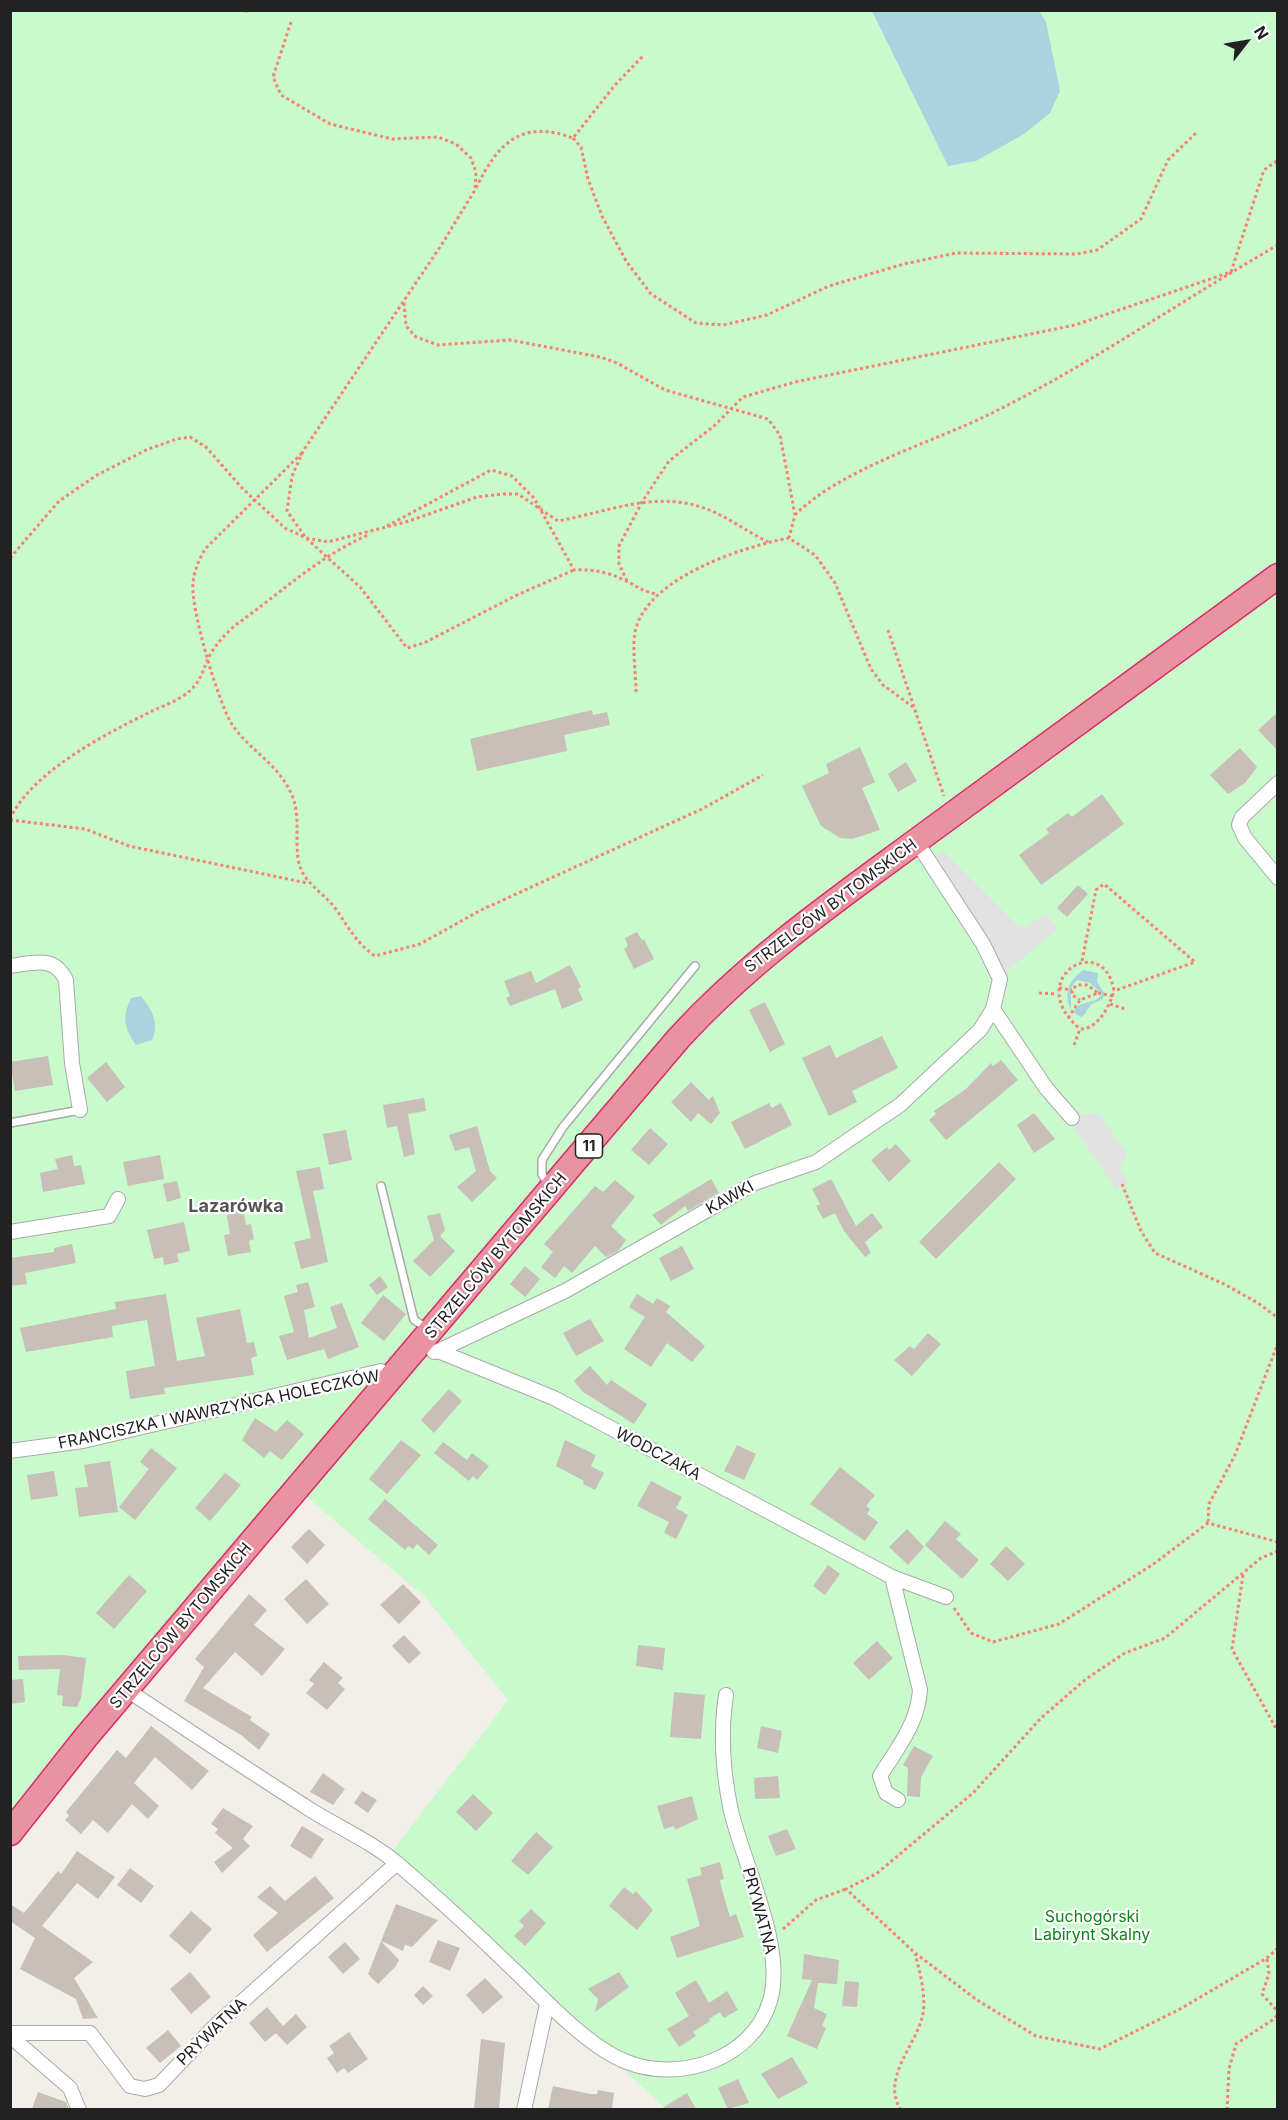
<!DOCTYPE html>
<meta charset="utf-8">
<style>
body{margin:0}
#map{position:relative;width:1288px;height:2120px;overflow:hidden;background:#f2efe9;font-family:Inter,sans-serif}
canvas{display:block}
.frame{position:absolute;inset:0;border:12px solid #222;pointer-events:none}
.north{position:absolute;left:1216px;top:12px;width:60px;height:60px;-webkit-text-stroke:4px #fff;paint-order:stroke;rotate:59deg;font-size:16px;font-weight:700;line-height:24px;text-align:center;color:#222}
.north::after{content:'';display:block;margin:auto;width:21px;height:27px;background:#222;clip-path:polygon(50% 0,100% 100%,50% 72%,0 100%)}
</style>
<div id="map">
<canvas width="1288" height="2120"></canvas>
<div class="frame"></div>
<div class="north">N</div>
</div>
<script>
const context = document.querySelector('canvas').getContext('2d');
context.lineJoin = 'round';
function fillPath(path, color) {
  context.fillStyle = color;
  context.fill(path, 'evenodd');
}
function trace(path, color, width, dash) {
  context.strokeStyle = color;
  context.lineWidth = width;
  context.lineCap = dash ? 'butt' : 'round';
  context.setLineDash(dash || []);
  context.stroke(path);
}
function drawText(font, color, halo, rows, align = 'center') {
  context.font = font + ' Inter,sans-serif';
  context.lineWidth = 4.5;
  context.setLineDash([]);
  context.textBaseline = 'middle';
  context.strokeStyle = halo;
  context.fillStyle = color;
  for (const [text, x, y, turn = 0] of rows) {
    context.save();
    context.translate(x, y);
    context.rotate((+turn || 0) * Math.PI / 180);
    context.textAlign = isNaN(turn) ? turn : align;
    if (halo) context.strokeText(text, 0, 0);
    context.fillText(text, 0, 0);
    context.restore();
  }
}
const park = new Path2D(`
 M 11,11 L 1277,11 L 1277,2109 L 666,2109 L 391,1853 L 508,1700 L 426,1598 L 302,1493 L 92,1710 L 11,1821 Z`);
const parking = new Path2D(`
 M 943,851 L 1016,924 L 1026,927 L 1046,914 L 1058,929 L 1003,974 L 932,858 Z
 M 1099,1113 L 1127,1154 L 1120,1169 L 1128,1182 L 1116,1189 L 1070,1122 L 1081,1114 Z`);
const water = new Path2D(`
 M 872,11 L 1039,11 L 1046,22 L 1060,91 L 1050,113 L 1024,134 L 976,161 L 948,166 Z
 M 1083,970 L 1098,973 L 1097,982 L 1105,994 C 1102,1003 1096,1000 1090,1006 C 1086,1010 1087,1014 1081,1017 L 1073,1012 L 1079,1005 L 1096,1000 L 1102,994 L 1090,983 L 1077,980 L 1071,988 L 1071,1010 C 1063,994 1069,980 1083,970 Z
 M 141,996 C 152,1010 160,1023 152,1040 L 136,1045 C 124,1028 122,1017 131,998 Z`);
const building = new Path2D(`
 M 592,710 L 593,715 L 607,712 L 610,725 L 564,735 L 567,751 L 477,771 L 470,739 Z
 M 1278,712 L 1278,751 L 1258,730 Z
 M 860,747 L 875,782 L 862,788 L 880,830 L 852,839 L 840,838 L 821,826 L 802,786 L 829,773 L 826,764 Z
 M 1240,748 L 1257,767 L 1245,783 L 1228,794 L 1210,775 Z
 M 906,762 L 917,781 L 898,792 L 888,774 Z
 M 1102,794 L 1124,824 L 1041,885 L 1019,855 L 1049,833 L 1046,829 L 1068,813 L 1072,817 Z
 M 1078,885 L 1088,894 L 1067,917 L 1057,908 Z
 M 637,932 L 642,940 L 644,939 L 654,959 L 634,969 L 624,949 L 628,946 L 625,938 Z
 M 570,965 L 581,987 L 578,989 L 583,1000 L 562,1009 L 555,989 L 510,1006 L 506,998 L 510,996 L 504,981 L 531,971 L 536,983 Z
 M 765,1002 L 785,1044 L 770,1052 L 749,1010 Z
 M 882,1036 L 898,1068 L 852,1091 L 857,1102 L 829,1116 L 802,1058 L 830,1045 L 836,1058 Z
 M 48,1056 L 53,1085 L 15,1091 L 10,1062 Z
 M 1001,1060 L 1018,1080 L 946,1140 L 929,1120 L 936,1114 L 934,1111 L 966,1089 L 991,1063 L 993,1066 Z
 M 106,1062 L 125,1087 L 107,1102 L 87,1078 Z
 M 691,1082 L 709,1100 L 713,1096 L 720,1113 L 711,1124 L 698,1113 L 691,1122 L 671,1102 Z
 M 424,1098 L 426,1111 L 408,1114 L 415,1154 L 404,1157 L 397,1126 L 387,1128 L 383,1105 Z
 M 769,1103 L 772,1108 L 781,1103 L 792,1125 L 745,1149 L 731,1122 Z
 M 1034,1113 L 1055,1139 L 1034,1153 L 1017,1125 Z
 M 477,1126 L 490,1171 L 497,1178 L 472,1202 L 457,1187 L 476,1171 L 469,1147 L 455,1151 L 449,1135 Z
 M 650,1128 L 668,1144 L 649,1165 L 631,1150 Z
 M 346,1130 L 352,1160 L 329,1165 L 323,1134 Z
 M 896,1144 L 911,1161 L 889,1182 L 871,1160 L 887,1147 L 889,1150 Z
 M 72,1155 L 74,1166 L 81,1165 L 85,1184 L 43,1192 L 40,1173 L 58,1169 L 55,1159 Z
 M 160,1155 L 164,1179 L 128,1186 L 123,1162 Z
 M 999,1162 L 1016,1179 L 936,1259 L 919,1242 Z
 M 320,1167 L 324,1189 L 313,1191 L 328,1262 L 301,1269 L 294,1242 L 311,1238 L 296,1171 Z
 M 711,1179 L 719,1193 L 688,1211 L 685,1206 L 661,1225 L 652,1215 Z
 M 831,1179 L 856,1226 L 872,1213 L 883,1227 L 865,1242 L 871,1253 L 865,1257 L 844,1231 L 835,1213 L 823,1219 L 816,1206 L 820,1204 L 812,1189 Z
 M 615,1180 L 635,1197 L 611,1226 L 626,1240 L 618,1251 L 606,1257 L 595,1246 L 572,1273 L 564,1266 L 555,1278 L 541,1267 L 553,1252 L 544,1244 L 595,1186 L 603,1192 Z
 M 177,1181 L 181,1198 L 167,1202 L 163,1184 Z
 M 243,1207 L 246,1225 L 251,1224 L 254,1239 L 249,1241 L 251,1252 L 228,1256 L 224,1235 L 230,1234 L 226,1210 Z
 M 440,1213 L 445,1230 L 440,1236 L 455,1251 L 430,1277 L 413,1261 L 434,1240 L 427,1216 Z
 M 184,1222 L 190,1251 L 177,1254 L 179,1262 L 164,1265 L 163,1257 L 154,1259 L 147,1230 Z
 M 72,1244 L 76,1263 L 25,1273 L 27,1284 L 10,1286 L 10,1258 L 54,1252 L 54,1248 Z
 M 682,1246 L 694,1269 L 671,1281 L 659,1258 Z
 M 525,1266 L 540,1279 L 525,1297 L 510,1284 Z
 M 380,1276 L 388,1287 L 377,1295 L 369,1285 Z
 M 308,1282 L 315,1307 L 304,1310 L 309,1338 L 337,1328 L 330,1307 L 342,1303 L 359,1347 L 328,1359 L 324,1349 L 287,1360 L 279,1336 L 294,1332 L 284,1296 L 298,1292 L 296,1285 Z
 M 166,1294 L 177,1361 L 205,1356 L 196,1318 L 240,1309 L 247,1343 L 254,1342 L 257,1356 L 251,1358 L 254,1375 L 164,1388 L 165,1394 L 130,1399 L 126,1371 L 155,1366 L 147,1320 L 112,1326 L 113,1337 L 26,1352 L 20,1328 L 116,1309 L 115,1302 Z
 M 637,1294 L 653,1304 L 657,1298 L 670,1306 L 666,1312 L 705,1346 L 692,1362 L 667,1343 L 651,1367 L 624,1349 L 645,1317 L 629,1307 Z
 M 383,1295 L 406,1314 L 384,1341 L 361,1323 Z
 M 590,1319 L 604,1341 L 576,1356 L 563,1333 Z
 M 928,1333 L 941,1344 L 912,1376 L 894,1360 L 910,1346 L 914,1349 Z
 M 590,1366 L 607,1385 L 611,1380 L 647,1404 L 634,1424 L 583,1392 L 574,1381 Z
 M 449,1389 L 462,1401 L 434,1433 L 421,1420 Z
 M 255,1418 L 276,1432 L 287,1420 L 304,1434 L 282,1460 L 270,1451 L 264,1458 L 242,1440 Z
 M 401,1440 L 421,1455 L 387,1494 L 369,1479 Z
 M 565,1440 L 596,1455 L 591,1466 L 604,1473 L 595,1490 L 583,1484 L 584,1481 L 556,1466 Z
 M 443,1442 L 467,1460 L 472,1453 L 489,1466 L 477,1480 L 473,1476 L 469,1481 L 434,1453 Z
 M 737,1445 L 756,1454 L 744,1480 L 724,1471 Z
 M 151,1448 L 177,1468 L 135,1520 L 119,1507 L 149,1469 L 140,1462 Z
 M 110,1461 L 118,1512 L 79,1517 L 75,1488 L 88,1487 L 84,1465 Z
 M 840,1467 L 875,1495 L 866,1506 L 870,1509 L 867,1514 L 878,1522 L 865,1541 L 810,1504 Z
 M 54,1471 L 58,1496 L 31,1500 L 27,1475 Z
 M 225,1473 L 241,1485 L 210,1521 L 195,1508 Z
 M 651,1481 L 682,1497 L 676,1508 L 688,1515 L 676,1539 L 664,1533 L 669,1522 L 637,1506 Z
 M 385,1499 L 438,1545 L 429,1555 L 417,1544 L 413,1549 L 408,1546 L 405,1550 L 368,1519 Z
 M 945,1521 L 961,1534 L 956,1539 L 979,1560 L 962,1579 L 925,1545 Z
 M 309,1529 L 325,1545 L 307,1564 L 291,1547 Z
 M 907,1529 L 924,1547 L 908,1565 L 889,1547 Z
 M 1006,1546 L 1025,1564 L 1008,1581 L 990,1564 Z
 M 828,1565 L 840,1574 L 825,1595 L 813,1586 Z
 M 129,1575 L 147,1591 L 114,1629 L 96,1613 Z
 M 306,1579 L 329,1604 L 307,1624 L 284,1599 Z
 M 403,1584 L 421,1602 L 399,1624 L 380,1605 Z
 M 249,1594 L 267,1610 L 254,1625 L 285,1649 L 262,1676 L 235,1652 L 203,1688 L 252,1717 L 250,1720 L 270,1734 L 259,1750 L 241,1735 L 184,1701 L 204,1667 L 195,1659 Z
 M 404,1635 L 421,1653 L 409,1664 L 392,1646 Z
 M 877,1641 L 893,1658 L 869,1680 L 853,1663 Z
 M 638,1645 L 665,1648 L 663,1670 L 636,1666 Z
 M 63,1655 L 86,1658 L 81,1698 L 77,1707 L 62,1706 L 63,1696 L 57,1695 L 60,1669 L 19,1670 L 18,1656 Z
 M 324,1662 L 343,1678 L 338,1683 L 345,1689 L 327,1710 L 306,1693 L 314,1684 L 309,1680 Z
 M 23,1679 L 25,1702 L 10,1704 L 10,1680 Z
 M 674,1692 L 705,1695 L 701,1739 L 670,1737 Z
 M 151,1726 L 209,1771 L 192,1790 L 155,1757 L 134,1783 L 159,1806 L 148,1819 L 132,1804 L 108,1833 L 93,1820 L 81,1834 L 65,1820 L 69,1816 L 66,1812 L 117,1750 L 126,1758 Z
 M 761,1726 L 782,1731 L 778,1753 L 757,1748 Z
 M 914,1746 L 933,1756 L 921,1777 L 920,1797 L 907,1796 L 908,1768 L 903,1765 Z
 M 323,1773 L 345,1789 L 333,1805 L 310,1792 Z
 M 778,1776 L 780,1798 L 755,1799 L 754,1778 Z
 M 362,1791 L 377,1800 L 368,1813 L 354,1803 Z
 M 473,1794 L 493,1813 L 476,1831 L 456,1812 Z
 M 692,1796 L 698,1819 L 675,1830 L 674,1826 L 664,1829 L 657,1806 Z
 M 223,1808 L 253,1826 L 243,1839 L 250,1846 L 222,1873 L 214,1862 L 233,1848 L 215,1833 L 218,1829 L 211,1824 Z
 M 302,1826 L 324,1839 L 311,1859 L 290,1846 Z
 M 787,1829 L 796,1849 L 776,1856 L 768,1836 Z
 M 536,1832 L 553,1847 L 528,1875 L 511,1861 Z
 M 77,1851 L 115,1877 L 98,1899 L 77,1883 L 42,1926 L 93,1962 L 74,1978 L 98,2018 L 83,2019 L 76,1999 L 20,1969 L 35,1938 L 10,1921 L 10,1904 L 24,1913 L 58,1871 L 61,1874 Z
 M 720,1862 L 724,1879 L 720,1880 L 721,1886 L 730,1917 L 736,1914 L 744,1937 L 677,1958 L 670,1937 L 700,1926 L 687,1879 L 702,1875 L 700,1868 Z
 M 130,1868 L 154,1886 L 141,1903 L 117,1885 Z
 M 315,1876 L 334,1898 L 267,1952 L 253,1935 L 278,1913 L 257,1897 L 270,1886 L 285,1901 Z
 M 624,1887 L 633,1894 L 636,1891 L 653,1910 L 637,1930 L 609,1906 Z
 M 396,1904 L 438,1920 L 412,1947 L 405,1945 L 403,1951 L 381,1941 Z
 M 531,1909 L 546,1923 L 525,1946 L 514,1936 L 524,1926 L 519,1921 Z
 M 191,1911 L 212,1929 L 190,1954 L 169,1936 Z
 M 438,1940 L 460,1948 L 450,1971 L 429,1962 Z
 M 381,1941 L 399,1960 L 395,1967 L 378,1984 L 368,1974 Z
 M 345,1942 L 360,1959 L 343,1974 L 328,1957 Z
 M 804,1954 L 839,1960 L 837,1984 L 818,1983 L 814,2008 L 827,2014 L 822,2026 L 826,2028 L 817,2049 L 787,2036 L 812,1980 L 802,1979 Z
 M 190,1972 L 211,1997 L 191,2014 L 170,1989 Z
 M 619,1972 L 629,1987 L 595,2012 L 598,1999 L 588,1989 Z
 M 485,1978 L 503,1997 L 483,2014 L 466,1995 Z
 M 696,1980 L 709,2003 L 727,1991 L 738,2010 L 724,2018 L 720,2012 L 709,2019 L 710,2021 L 693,2032 L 696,2036 L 679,2047 L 667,2029 L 689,2016 L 675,1993 Z
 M 845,1981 L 859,1982 L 857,2007 L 842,2006 Z
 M 423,1986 L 433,1996 L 423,2005 L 414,1995 Z
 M 267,2007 L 283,2026 L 296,2014 L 307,2027 L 287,2045 L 276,2033 L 265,2042 L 249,2023 Z
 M 168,2030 L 181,2046 L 160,2063 L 146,2048 Z
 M 349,2032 L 368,2059 L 348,2073 L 344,2068 L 337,2073 L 327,2058 L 334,2053 L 329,2046 Z
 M 481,2039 L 505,2043 L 499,2109 L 474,2109 Z
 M 792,2057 L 808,2083 L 778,2099 L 761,2074 Z
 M 738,2079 L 749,2103 L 728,2109 L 718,2088 Z
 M 553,2086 L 590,2094 L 597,2094 L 598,2090 L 614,2093 L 612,2109 L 548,2109 Z
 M 38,2092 L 66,2102 L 69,2109 L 32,2109 Z
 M 687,2093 L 696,2109 L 661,2109 Z`);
const path = new Path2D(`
 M 245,10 L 248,12
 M 291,22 L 273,77 L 281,95 L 330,124 L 392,139 L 438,137 L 456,144 L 471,158 L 476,172 L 475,190 L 442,244 L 303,451 L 292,476 L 287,511 L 306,538 L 360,587 L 407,648 L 424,643 L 517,595 L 574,570
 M 573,138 L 581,147 L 588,179 L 602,216 L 626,261 L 651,294 L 696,323 L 723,325 L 767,315 L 829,286 L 904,264 L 956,253 L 1077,254 L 1097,250 L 1141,219 L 1168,160 L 1196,133
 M 476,188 C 498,143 521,119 573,138 L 615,85 L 643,56
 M 404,303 L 406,326 L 416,337 L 438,345 L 510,340 L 600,357 L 617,363 L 665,390 L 768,419 L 780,435 L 795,515 L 789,538
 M 302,453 L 205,549 C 199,560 194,571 193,583 C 190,607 219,706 233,726 C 250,750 277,764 290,791 C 301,811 295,836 298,858 C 301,882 321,890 335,908 C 348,926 356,943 375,956 L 420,944 L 481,910 L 702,809 L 763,775
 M 795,515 C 842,468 932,443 992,413 C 1091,364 1182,300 1278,245
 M 387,526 L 491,470 L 512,476 L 534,498 L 574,570 C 592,569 609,572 626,581 C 639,587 641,591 657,594
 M 10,558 L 59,501 L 97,475 L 148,449 L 177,439 L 190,437 L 206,447 L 243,489 L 285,528 L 306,538 L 328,542 L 409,521 L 477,497 L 503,494 L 518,494 L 558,521 C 612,511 662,487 716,513 C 733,521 750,533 768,542
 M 627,581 L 619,564 L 619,546 L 642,502 L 669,461 L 714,426 L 743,397 L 795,382 L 1075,325 L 1231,272 L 1264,170 L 1278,160
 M 888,630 L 944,796
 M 636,692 C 636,673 632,650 635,632 C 646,578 742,547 789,538 L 815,555 L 835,583 L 871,669 L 883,685 L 913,707
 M 10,819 C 31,773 102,736 146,714 C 158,708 172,703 183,696 C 203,682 200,674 210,655 C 216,644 224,636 233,627 C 278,595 319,556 370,534
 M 10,820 L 85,829 L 129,846 L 307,883
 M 1082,961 L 1096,890 L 1104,884 L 1195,962 L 1114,991
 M 1059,988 L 1072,990
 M 1039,993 L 1057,994
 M 1098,993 L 1113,996
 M 1110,1004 L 1125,1009
 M 1068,1018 L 1080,1000 L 1098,993 L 1087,985 L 1077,985 L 1072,990 L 1072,995 L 1080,1000
 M 1074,1045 L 1080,1029 C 1097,1030 1110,1006 1114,991 C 1104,929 1021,979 1080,1029
 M 1122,1184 L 1141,1231 L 1155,1253 L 1224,1284 L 1258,1303 L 1278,1318
 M 1208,1522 L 1209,1504 L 1235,1455 L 1278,1343
 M 1278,1551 L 1261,1558 L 1165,1638 L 1125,1653 L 1086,1679 L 1041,1718 L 973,1793 L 876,1874 L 846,1889 L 915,1953 L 977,2000 L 1036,2036 L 1100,2049 L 1180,2009 L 1267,1958 L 1278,1948
 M 1243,1575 L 1232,1649 L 1278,1732
 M 954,1608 L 971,1633 L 993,1642 L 1059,1624 L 1152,1565 L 1208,1523 L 1278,1542
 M 783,1929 L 816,1900 L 846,1889
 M 1267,1959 L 1269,1974 L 1262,1994 L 1278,2012
 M 901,2110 C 880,2078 917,2045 923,2014 C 926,1997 920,1971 915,1954
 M 1227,2110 L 1229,2069 L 1236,2044 L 1274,2019 L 1278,2014`);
const lane = new Path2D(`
 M 10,1123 L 80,1110
 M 548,1185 L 542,1174 L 542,1160 L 563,1127 L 695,966
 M 381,1186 L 414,1320 L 427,1328`);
const street = new Path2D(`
 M 1278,783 L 1242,817 L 1239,825 L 1245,838 L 1278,878
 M 10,966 C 34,963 54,955 66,980 L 72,1063 L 80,1110
 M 993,1009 L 1046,1088 L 1072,1118
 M 10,1232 L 109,1216 L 118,1199
 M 438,1351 L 565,1291 L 755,1183 L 816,1162 L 900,1105 L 980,1030 L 993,1009 L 1000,979 L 983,944 L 916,841
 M 434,1352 L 438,1351 L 554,1398 L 892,1577 L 920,1690 C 918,1723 897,1749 880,1776 L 886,1793 L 898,1800
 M 10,1451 L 83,1441 L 381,1371 L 391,1376
 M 892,1577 L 946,1597
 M 127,1690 C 189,1731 251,1772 314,1812 C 342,1829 375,1844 399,1865 C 439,1899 478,1935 515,1971 C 545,2000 588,2047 627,2062 C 680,2083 753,2059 770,2001 C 786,1948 744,1865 731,1811 C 723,1773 720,1734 726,1695
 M 10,2033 L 90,2033 L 130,2086 L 145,2089 L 159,2085 L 216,2025 L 397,1863
 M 10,2036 L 70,2088 L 79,2110
 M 524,2110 L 547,2004`);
const highway = new Path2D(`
 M 10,1833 L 86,1737 L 678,1039 C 753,957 838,899 926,834 C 1043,748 1161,662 1278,576`);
const shields = [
 [589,1146,27]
];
const shieldNames = [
 ["11",589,1146]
];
const streetNames = [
 ["STRZELCÓW BYTOMSKICH",831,906,-37],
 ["KAWKI",730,1198,-29],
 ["STRZELCÓW BYTOMSKICH",496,1256,-50],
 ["FRANCISZKA I WAWRZYŃCA HOLECZKÓW",219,1410,-12],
 ["WODCZAKA",658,1454,28],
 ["STRZELCÓW BYTOMSKICH",181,1626,-50],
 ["PRYWATNA",759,1911,75],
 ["PRYWATNA",212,2032,-44]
];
const parkNames = [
 ["Suchogórski",1092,1917],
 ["Labirynt Skalny",1092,1935]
];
const neighbourhoodNames = [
 ["Lazarówka",236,1207]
];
fillPath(park, '#c8facc');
fillPath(parking, '#e2e2e2');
fillPath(water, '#aad3df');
fillPath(building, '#c7bfb8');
trace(lane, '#a9a9a9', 10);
trace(street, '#a9a9a9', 16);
trace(highway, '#dc2a67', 27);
trace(path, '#fa8072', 3, [3, 3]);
trace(lane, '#fff', 7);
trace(street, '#fff', 14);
trace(highway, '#e892a2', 24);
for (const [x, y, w] of shields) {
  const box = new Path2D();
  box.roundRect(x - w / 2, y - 12, w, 24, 4.5);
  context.fillStyle = '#fff';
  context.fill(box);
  trace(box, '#222', 1.5);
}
drawText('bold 15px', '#222', null, shieldNames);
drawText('16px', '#222', '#fff', streetNames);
drawText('16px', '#0c8416', '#fff', parkNames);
drawText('bold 18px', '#555', '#fff', neighbourhoodNames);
</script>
